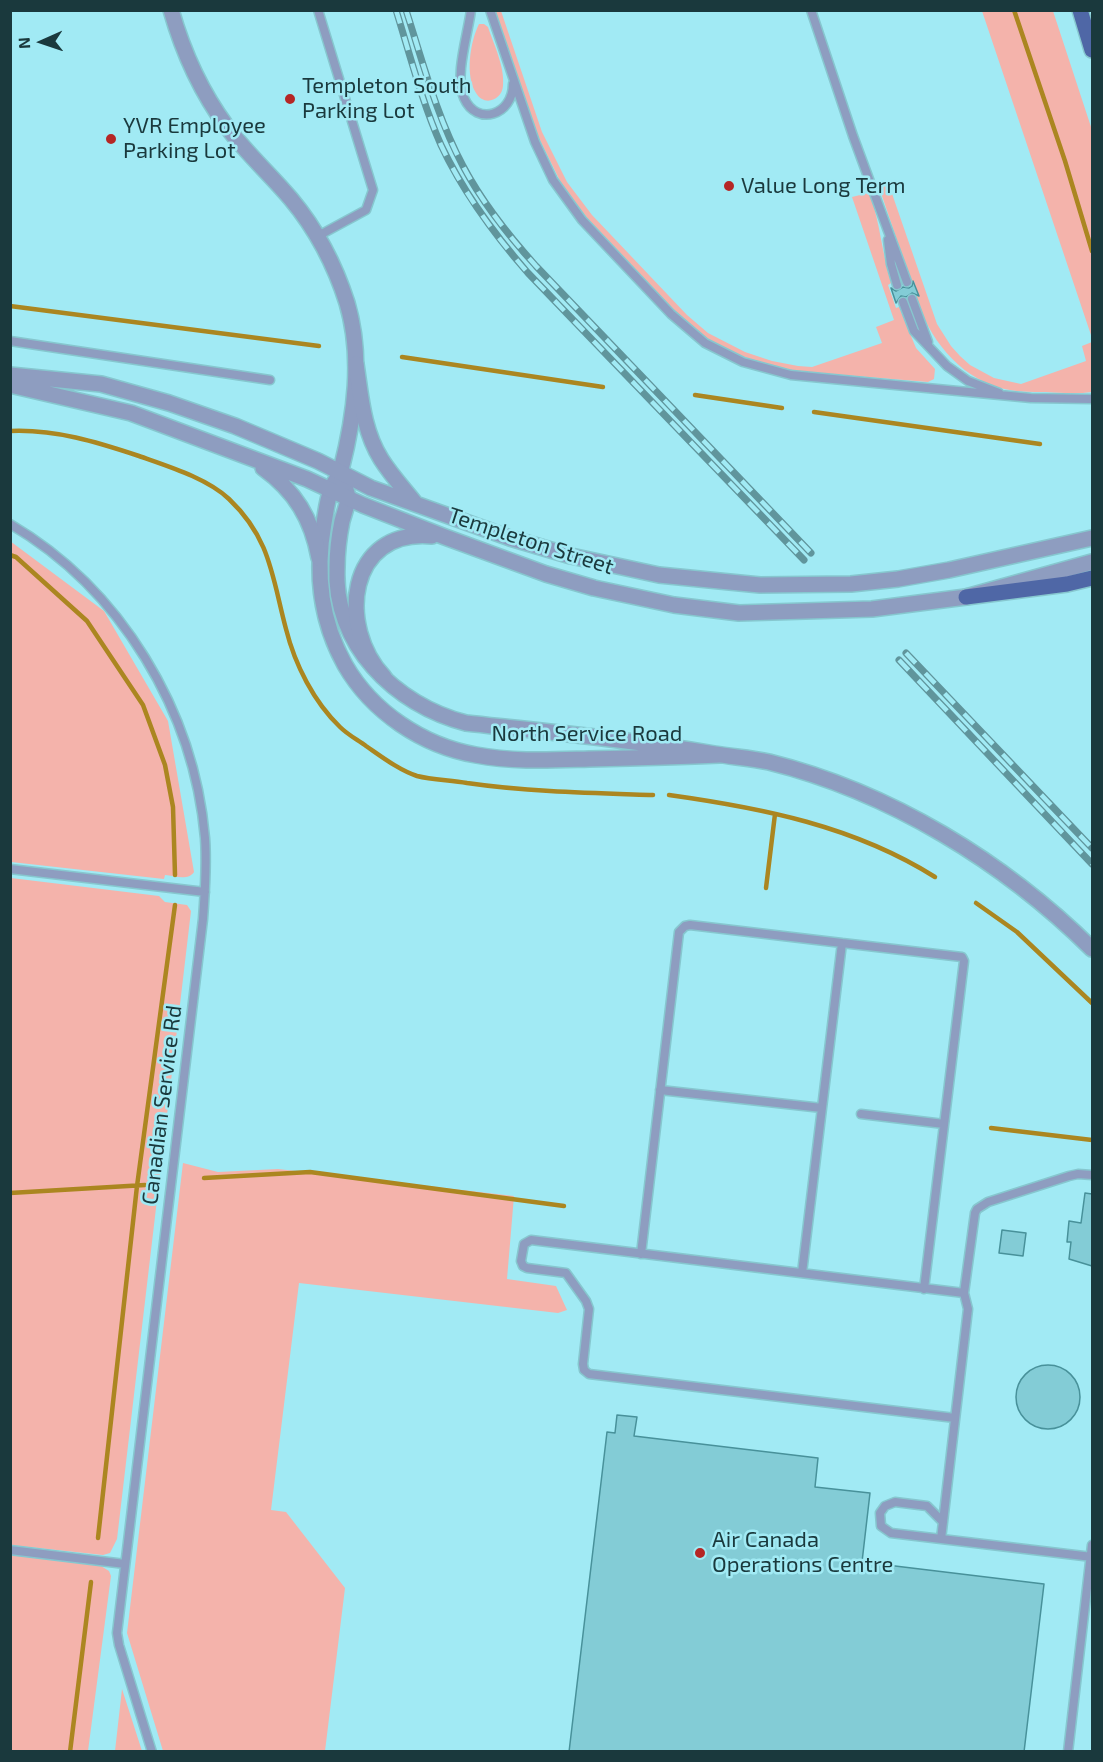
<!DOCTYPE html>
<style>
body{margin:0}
#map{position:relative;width:1103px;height:1762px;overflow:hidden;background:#a1eaf4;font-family:"Exo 2",sans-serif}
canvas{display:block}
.frame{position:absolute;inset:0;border:12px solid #1a393d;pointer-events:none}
.north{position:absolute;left:12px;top:12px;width:60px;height:60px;-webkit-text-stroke:4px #a1eaf4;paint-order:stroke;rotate:267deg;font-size:16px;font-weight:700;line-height:24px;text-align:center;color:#1a393d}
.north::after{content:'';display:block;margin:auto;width:21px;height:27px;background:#1a393d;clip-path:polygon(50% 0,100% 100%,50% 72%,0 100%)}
</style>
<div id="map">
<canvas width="1103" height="1762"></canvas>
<div class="frame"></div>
<div class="north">N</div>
</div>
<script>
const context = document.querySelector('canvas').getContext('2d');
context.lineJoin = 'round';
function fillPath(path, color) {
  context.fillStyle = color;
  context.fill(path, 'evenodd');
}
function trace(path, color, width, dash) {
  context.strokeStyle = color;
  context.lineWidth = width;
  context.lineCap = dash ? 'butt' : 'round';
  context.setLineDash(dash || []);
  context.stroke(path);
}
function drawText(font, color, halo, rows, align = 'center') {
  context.font = font + ' "Exo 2",sans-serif';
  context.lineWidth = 5;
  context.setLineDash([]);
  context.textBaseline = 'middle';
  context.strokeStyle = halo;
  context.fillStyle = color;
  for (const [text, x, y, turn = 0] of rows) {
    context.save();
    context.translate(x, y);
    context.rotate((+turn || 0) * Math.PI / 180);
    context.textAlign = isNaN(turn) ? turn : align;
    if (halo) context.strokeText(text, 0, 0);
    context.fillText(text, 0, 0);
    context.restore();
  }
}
const green = new Path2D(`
 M 495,11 L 501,11 L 542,132 L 567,182 L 592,215 L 687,315 L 708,333 L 745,352 L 772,361 L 798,366 L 812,367 L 882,343 L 876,327 L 894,320 L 852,197 L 868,193 L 870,194 C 880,223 882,253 891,283 L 888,285 L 896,308 L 899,307 L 916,348 L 935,369 L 934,379 L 928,382 L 784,370 L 730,352 L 705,338 L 683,320 L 588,219 L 562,185 L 537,134 Z
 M 982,11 L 1053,11 L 1092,130 L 1092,338 Z
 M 479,24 L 484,24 L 488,27 C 494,45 505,67 503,86 C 502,100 484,107 476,93 C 465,76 470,42 479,24 Z
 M 889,185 L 937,324 L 951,346 L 960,356 L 970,365 L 994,378 L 1021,384 L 1086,361 L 1082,346 L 1092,342 L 1092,392 C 1077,394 1062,393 1046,392 C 1031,392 1015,392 1000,388 C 957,375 929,338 916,297 L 918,295 L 914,281 L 911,281 L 881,193 L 882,187 Z
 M 10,541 L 104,611 L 168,721 L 194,872 C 188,881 175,876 165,875 L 164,879 L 11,862 Z
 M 11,878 L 159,896 L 165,902 L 187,905 L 191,911 L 117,1539 L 110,1553 L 103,1555 L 11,1545 Z
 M 183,1163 L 218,1172 L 278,1169 L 514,1196 L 507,1279 L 556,1286 L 567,1310 L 558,1313 L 299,1283 L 271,1510 L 286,1512 L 345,1588 L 325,1751 L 163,1751 L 127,1633 Z
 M 11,1555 L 101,1566 L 109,1571 L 111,1576 L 88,1751 L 11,1751 Z
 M 122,1689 L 142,1751 L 115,1751 Z`);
const stream = new Path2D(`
 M 1014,10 L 1065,161 L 1092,251
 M 10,306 L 319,346
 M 402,357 L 603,387
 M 695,395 L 782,408
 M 814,412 L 1040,444
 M 10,431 C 55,429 97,442 139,456 C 167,466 207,478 229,499 C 271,539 272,577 286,629 C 295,665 314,702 340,727 C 348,735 358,740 366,746 C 382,757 399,770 417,776 C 433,780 451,780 467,783 C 529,792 590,793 653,795
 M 10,555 L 16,557 L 87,621 L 143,705 L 165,765 L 173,807 L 175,875
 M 669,795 C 762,808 854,826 935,877
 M 766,888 L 775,814
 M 976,903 L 1017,932 L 1092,1003
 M 991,1128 L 1092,1140
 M 204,1178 L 310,1172 L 564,1206
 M 10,1193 L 145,1185
 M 98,1538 L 137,1186 L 175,905
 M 70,1752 L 91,1582`);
const building = new Path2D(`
 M 913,281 L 919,296 L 912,293 L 906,297 L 901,296 L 896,303 L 891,288 L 896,291 L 903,287 L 909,288 L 912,286 Z
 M 1085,1193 L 1092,1194 L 1092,1266 L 1069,1259 L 1071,1242 L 1067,1242 L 1069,1221 L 1081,1223 Z
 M 1002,1230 L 1026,1233 L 1023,1256 L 999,1253 Z
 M1016 1397a32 32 0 1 1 64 0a32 32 0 1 1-64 0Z
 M 617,1415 L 637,1417 L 634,1436 L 818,1458 L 815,1487 L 870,1493 L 862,1562 L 1044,1584 L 1024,1752 L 569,1752 L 607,1432 L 615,1433 Z`);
const service = new Path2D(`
 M 471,10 C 468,34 454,77 464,98 C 477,127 513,115 513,84
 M 490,10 L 535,142 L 553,180 L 582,220 L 671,314 L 705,343 L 743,362 L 791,375 L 1031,398 L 1092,399
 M 811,10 L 853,136 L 907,282
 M 318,236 L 366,210 L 373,190 L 318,10
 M 888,240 L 891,264 L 897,285
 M 912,299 L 928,342
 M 903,302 L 914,331 L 947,366 L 968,381 L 999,393
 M 10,341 L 270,380
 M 10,524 C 121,589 194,711 205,838 C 207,865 205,892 203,919 L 117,1633 L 119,1645 L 152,1752
 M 10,869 L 205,892
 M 842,943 L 962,957 L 964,961 L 924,1289
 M 660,1090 L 822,1108
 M 861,1114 L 944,1124
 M 641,1254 L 679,932 L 685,926 L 690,925 L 842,943 L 802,1273
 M 955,1418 L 589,1374 L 584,1370 L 583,1364 L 589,1309 L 586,1301 L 566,1273 L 527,1268 L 523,1266 L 521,1261 L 524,1244 L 531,1240 L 964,1293
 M 943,1522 L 927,1506 L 895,1502 L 885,1506 L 880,1513 L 881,1526 L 891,1533 L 1092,1557
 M 941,1539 L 968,1309 L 964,1293 L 975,1213 L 977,1209 L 988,1202 L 1069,1176 L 1078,1174 L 1092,1175
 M 10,1550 L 125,1564
 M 1068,1752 L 1092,1545`);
const minor = new Path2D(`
 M 171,10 C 183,52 201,92 227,127 C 246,153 270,174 291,199 C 316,229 335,265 347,303 C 363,357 355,415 341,470 C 339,477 333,483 331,490 C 327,500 326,512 324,523 C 315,573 320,620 345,665 C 372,712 423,746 476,755 C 513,762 551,760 589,759 C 632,758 675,757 719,755
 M 340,473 C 342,481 348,491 348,499 C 347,506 344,514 342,521 C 339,536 337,551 337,567 C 333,644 395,705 466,723 C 549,732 632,740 715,754 C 733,757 751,758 769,762 C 890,792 1004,862 1092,949`);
const tertiary = new Path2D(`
 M 356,364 C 361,397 363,430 381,459 C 391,475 404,489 415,503
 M 10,375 L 101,384 L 169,403 L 235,426 L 318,461 L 371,488 L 510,538 L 571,556 L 659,575 L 760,585 L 851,584 L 898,579 L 949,570 L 1092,538
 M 10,385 L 131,413 L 307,479 L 363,505 L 445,537 L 546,574 L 594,588 L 674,605 L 739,613 L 872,609 L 966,597 L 1092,562
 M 263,468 C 295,491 312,519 319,558
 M 384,677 C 337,627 347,528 432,536`);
const primary = new Path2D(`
 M 1080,10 L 1092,50
 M 966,597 L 1067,584 L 1092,578`);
const rail = new Path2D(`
 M 396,10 C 410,55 422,102 441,145 C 463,192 494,234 528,273 L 804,560
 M 406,10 C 423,63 437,117 463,166 C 482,202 508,235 536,266 L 811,553
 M 906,653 L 1092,848
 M 899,660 L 1092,864`);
const markers = [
 [290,99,6,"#b52625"],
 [111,139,6,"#b52625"],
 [729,186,6,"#b52625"],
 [700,1553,6,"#b52625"]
];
const poiNames = [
 ["Templeton South",302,86],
 ["Parking Lot",302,111],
 ["YVR Employee",123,126],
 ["Parking Lot",123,151],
 ["Value Long Term",741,186],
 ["Air Canada",712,1540],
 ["Operations Centre",712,1565]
];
const streetNames = [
 ["Templeton Street",531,541,18],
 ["North Service Road",587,734],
 ["Canadian Service Rd",162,1105,-83]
];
fillPath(green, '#f4b3ab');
trace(stream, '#ab8620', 4.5);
fillPath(building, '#83ccd6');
trace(building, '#48919a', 1.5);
trace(service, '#86c7cf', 11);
trace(minor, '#86c7cf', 18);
trace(tertiary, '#86c7cf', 18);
trace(primary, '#86c7cf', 18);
trace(service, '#8e9dc0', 8);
trace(minor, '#8e9dc0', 15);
trace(tertiary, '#8e9dc0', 15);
trace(primary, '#4f67a6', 15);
trace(rail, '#60959c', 7);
trace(rail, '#a1eaf4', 4.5, [14]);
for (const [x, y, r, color] of markers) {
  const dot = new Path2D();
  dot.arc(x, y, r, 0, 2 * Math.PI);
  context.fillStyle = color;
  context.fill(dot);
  trace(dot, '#a1eaf4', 2);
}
drawText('22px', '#1a393d', '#a1eaf4', poiNames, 'left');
drawText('22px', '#1a393d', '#a1eaf4', streetNames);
</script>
